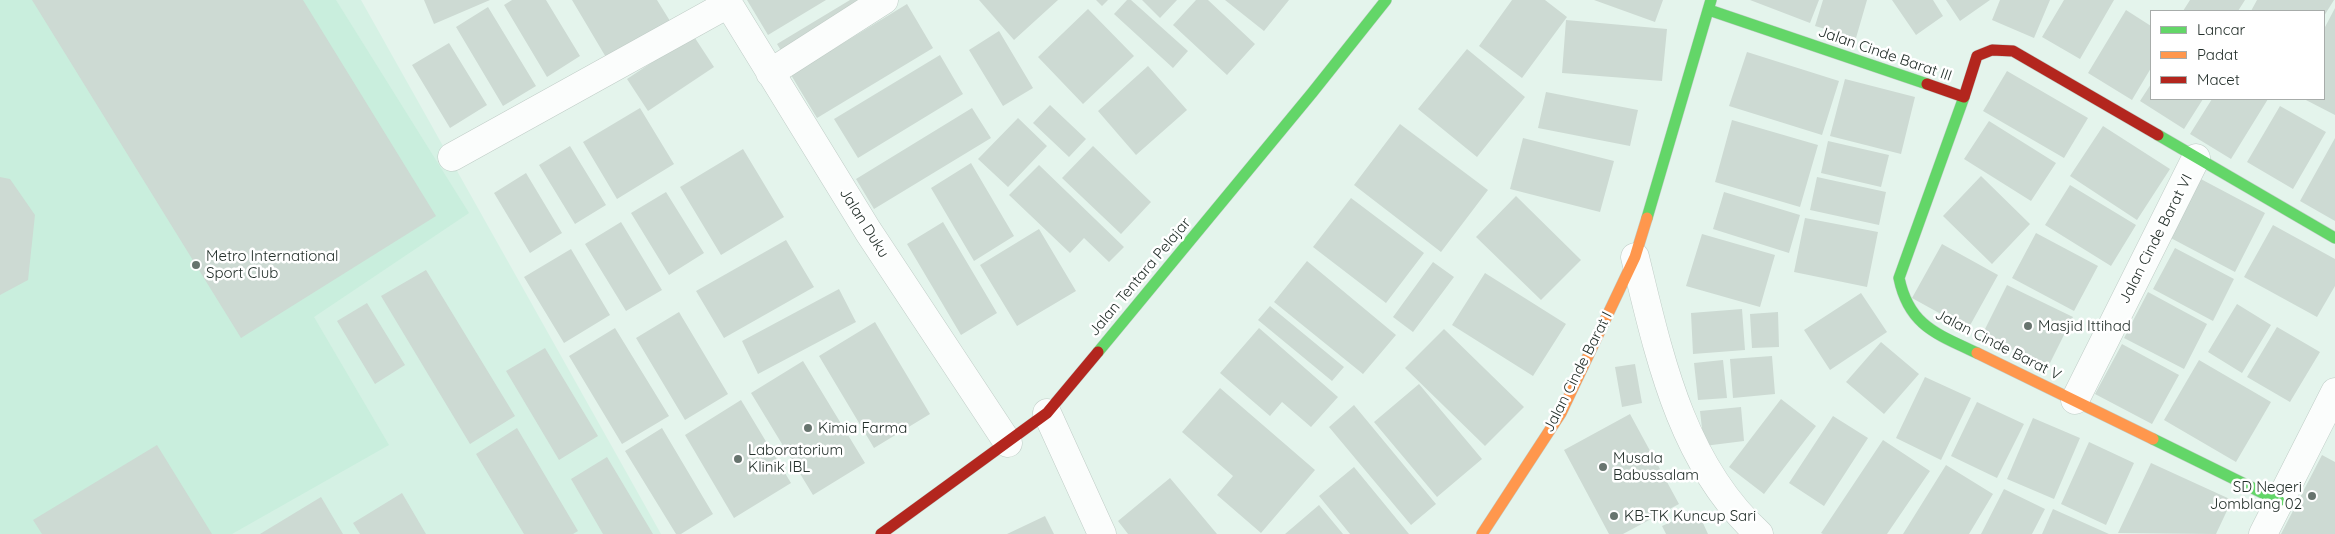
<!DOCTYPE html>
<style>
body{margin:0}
#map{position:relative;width:2335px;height:534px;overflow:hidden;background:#e4f4ec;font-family:Quicksand,sans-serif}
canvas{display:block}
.legend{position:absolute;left:2150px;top:10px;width:175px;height:90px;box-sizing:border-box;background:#fff;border:1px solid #a7acaa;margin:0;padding:6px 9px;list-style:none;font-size:15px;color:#232f2a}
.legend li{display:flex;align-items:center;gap:10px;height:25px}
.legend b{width:25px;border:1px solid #a7acaa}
</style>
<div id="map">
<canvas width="2335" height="534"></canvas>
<ul class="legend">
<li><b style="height:6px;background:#63d668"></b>Lancar</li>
<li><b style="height:6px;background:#ff974d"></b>Padat</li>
<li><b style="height:6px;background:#b3261e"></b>Macet</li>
</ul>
</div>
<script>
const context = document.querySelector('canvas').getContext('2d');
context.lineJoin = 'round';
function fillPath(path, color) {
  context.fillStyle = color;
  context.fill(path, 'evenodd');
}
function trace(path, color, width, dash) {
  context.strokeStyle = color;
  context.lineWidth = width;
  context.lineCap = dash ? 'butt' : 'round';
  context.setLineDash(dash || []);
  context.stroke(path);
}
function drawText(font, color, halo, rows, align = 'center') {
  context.font = font + ' Quicksand,sans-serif';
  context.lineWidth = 5;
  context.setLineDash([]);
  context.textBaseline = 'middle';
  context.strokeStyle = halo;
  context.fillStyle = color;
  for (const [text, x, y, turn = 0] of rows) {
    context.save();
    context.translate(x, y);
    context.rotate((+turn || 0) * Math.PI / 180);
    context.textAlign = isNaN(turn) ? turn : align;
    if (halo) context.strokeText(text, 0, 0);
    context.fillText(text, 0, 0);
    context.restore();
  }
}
const built = new Path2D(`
 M 0,0 L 361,0 L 661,534 L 0,534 Z`);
const green = new Path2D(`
 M 0,0 L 336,0 L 469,213 L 314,317 L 389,445 L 232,534 L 0,534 Z`);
const building = new Path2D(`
 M 32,0 L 303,0 L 436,216 L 241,338 Z
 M 424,0 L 490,0 L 434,24 Z
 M 512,0 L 546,0 L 580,56 L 547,77 L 504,5 Z
 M 572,0 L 657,0 L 670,21 L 607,59 Z
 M 747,0 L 826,0 L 768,35 Z
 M 850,0 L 878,0 L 785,57 L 777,44 Z
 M 979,0 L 1058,0 L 1014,40 Z
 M 1096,0 L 1108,0 L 1102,6 Z
 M 1127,0 L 1131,0 L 1188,51 L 1173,68 L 1114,14 Z
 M 1142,0 L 1177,0 L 1160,18 Z
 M 1196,0 L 1208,0 L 1255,44 L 1227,75 L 1173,25 Z
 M 1225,0 L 1289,0 L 1264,31 Z
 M 1512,0 L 1545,0 L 1567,17 L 1522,78 L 1479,46 Z
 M 1594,0 L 1663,0 L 1655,22 Z
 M 1750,0 L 1819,0 L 1810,23 Z
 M 1823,0 L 1867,0 L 1856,38 L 1815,26 Z
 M 1892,0 L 1933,0 L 1943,16 L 1916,35 Z
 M 1946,0 L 1990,0 L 1960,21 Z
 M 2000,0 L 2050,0 L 2034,38 L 1992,20 Z
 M 2064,0 L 2114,0 L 2080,59 L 2042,37 Z
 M 2190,0 L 2245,0 L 2238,11 L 2183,11 Z
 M 2257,0 L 2334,0 L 2324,16 L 2324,11 L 2251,11 Z
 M 907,4 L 933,48 L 817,118 L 791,75 Z
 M 488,7 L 536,86 L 503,106 L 456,27 Z
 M 2335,8 L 2335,115 L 2304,99 L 2324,99 L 2324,29 Z
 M 1088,9 L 1134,56 L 1083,104 L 1038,57 Z
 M 2126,10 L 2151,26 L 2151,68 L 2132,100 L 2088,73 Z
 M 1566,20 L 1667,29 L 1662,81 L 1562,73 Z
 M 999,31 L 1033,88 L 1003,106 L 969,50 Z
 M 693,35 L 714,67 L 648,111 L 627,79 Z
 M 449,43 L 487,105 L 450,128 L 412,65 Z
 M 1467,49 L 1525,97 L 1477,157 L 1418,109 Z
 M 1747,52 L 1839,81 L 1822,135 L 1729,106 Z
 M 940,55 L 963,94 L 858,158 L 834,119 Z
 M 1148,66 L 1187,110 L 1136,155 L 1098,111 Z
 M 2007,71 L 2088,118 L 2064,158 L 1983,111 Z
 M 1845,79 L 1915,97 L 1901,154 L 1830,136 Z
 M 2151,84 L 2151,99 L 2203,99 L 2184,129 L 2140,101 Z
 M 1546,92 L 1638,110 L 1630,146 L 1538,128 Z
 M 2212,99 L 2268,99 L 2231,159 L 2190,134 Z
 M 1050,105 L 1086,139 L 1069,157 L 1033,123 Z
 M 2280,106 L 2326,132 L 2293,189 L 2247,162 Z
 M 640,108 L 674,164 L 617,199 L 583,142 Z
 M 972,108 L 991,138 L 874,209 L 856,179 Z
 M 1018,118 L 1047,146 L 1008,187 L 978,159 Z
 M 1732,120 L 1818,145 L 1800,207 L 1715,182 Z
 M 1989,121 L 2056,163 L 2031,201 L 1964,159 Z
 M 1400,124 L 1488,190 L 1441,252 L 1354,185 Z
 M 2103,126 L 2170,169 L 2137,220 L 2070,176 Z
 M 1523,138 L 1614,161 L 1600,212 L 1510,189 Z
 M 2335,138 L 2335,221 L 2300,201 Z
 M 1828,141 L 1889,155 L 1881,187 L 1821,173 Z
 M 570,146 L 606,205 L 575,224 L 539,165 Z
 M 1093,146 L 1151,202 L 1121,234 L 1062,178 Z
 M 743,149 L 784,217 L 721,255 L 680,187 Z
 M 971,163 L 1014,236 L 974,261 L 931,188 Z
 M 1039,165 L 1124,247 L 1109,262 L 1084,238 L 1070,253 L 1009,195 Z
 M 526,173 L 562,233 L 530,253 L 494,193 Z
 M 1981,176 L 2030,224 L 1992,264 L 1943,216 Z
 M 0,177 L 10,179 L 35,215 L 28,280 L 0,295 Z
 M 1817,177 L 1886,192 L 1879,225 L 1810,210 Z
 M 2197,177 L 2265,213 L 2235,272 L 2167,236 Z
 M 2070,185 L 2136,225 L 2111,266 L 2045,225 Z
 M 666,192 L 704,253 L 669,275 L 631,213 Z
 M 1724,192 L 1800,215 L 1789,253 L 1713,229 Z
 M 1516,196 L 1581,260 L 1541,300 L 1476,237 Z
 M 1351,198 L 1424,253 L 1386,303 L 1313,247 Z
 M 1805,218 L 1878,232 L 1867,287 L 1794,272 Z
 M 621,222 L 662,290 L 626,311 L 585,244 Z
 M 943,222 L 997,313 L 961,335 L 907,244 Z
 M 2273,225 L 2335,259 L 2335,286 L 2317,317 L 2244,277 Z
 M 1039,229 L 1076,291 L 1017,326 L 980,265 Z
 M 2036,233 L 2098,266 L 2074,311 L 2012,278 Z
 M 1702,234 L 1775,255 L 1760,307 L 1686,286 Z
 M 786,240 L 814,287 L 724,338 L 696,291 Z
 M 1942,244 L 1998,275 L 1968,329 L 1912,298 Z
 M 2175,248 L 2234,279 L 2213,321 L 2153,289 Z
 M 571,249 L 610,315 L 564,343 L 524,277 Z
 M 1307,261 L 1396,335 L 1363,374 L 1274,302 Z
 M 1433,262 L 1454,277 L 1413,332 L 1393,317 Z
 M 426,270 L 515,416 L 470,444 L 381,296 Z
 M 1485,273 L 1566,324 L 1533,376 L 1452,325 Z
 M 2007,285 L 2073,317 L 2048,367 L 1982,335 Z
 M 839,289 L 856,322 L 758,374 L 742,341 Z
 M 2148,292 L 2207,324 L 2184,369 L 2124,338 Z
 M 1861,293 L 1887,332 L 1830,370 L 1804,330 Z
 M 367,303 L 405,365 L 375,384 L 337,321 Z
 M 2237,304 L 2271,325 L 2242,373 L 2208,352 Z
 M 1270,306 L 1344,367 L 1332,381 L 1258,320 Z
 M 1742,309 L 1745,350 L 1693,354 L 1691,313 Z
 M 679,312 L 728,394 L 685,420 L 636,338 Z
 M 1778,312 L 1779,347 L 1752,348 L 1750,314 Z
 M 875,322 L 930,414 L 874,448 L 819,356 Z
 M 2277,327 L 2320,352 L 2290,402 L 2247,377 Z
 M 615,328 L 669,416 L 622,444 L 569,356 Z
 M 1259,328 L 1338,397 L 1311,427 L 1282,402 L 1270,416 L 1220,373 Z
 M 1444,329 L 1524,407 L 1485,446 L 1405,368 Z
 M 1881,342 L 1919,374 L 1884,414 L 1846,382 Z
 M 2122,344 L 2179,375 L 2152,424 L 2095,394 Z
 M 545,348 L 598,436 L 559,460 L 506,371 Z
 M 1772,356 L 1775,394 L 1733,398 L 1730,359 Z
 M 1723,360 L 1727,398 L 1698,400 L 1694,363 Z
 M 2199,360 L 2271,402 L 2236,462 L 2164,420 Z
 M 803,361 L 865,463 L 813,495 L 751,393 Z
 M 1635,364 L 1642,403 L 1622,407 L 1615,367 Z
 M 1925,377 L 1971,398 L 1941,460 L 1896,438 Z
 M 1419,384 L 1482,459 L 1437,497 L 1374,422 Z
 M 1220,388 L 1315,470 L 1261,533 L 1217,495 L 1233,476 L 1182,432 Z
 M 1781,399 L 1816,426 L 1764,494 L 1729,467 Z
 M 741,400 L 791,483 L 734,518 L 685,435 Z
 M 1977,402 L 2024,424 L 1997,478 L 1951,456 Z
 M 1354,405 L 1436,504 L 1411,525 L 1329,427 Z
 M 1741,407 L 1744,441 L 1704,446 L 1700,411 Z
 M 1630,414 L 1679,504 L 1623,534 L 1609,534 L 1564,450 Z
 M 1833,416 L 1868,438 L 1824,506 L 1789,483 Z
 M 2033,418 L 2080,438 L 2054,499 L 2007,479 Z
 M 517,428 L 578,531 L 573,534 L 524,534 L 476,454 Z
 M 662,428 L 713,514 L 681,534 L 676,534 L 625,451 Z
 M 1883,440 L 1930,471 L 1887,534 L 1823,534 L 1821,533 Z
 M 2089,442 L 2134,463 L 2106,525 L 2061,504 Z
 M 157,445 L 212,534 L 42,534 L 33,520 Z
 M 2322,455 L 2335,462 L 2335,534 L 2281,534 Z
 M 607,457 L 653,534 L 603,534 L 571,479 Z
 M 2151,463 L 2232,500 L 2216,534 L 2118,533 Z
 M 1946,465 L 1993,494 L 1969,534 L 1903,534 Z
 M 1354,467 L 1409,534 L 1350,534 L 1319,496 Z
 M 1170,478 L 1217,534 L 1128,534 L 1118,521 Z
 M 2004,489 L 2045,509 L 2032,534 L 1981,534 Z
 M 402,493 L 426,534 L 360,534 L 353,523 Z
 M 321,497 L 343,534 L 260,534 Z
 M 1319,505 L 1343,534 L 1285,534 Z
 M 2053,509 L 2109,534 L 2042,534 Z
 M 1697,510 L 1708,534 L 1666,534 L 1662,526 Z
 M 1045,516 L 1054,534 L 1007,534 Z`);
const street = new Path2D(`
 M 726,0 L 868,231 L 1008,443
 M 770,73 L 884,0
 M 452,157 L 728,4
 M 1635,257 C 1659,355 1681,463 1759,534
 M 2075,400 L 2196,158
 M 1047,413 L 1102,534
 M 2263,534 L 2335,392`);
const fast = new Path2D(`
 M 1709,10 L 1927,84
 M 1964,97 L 1899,278 C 1909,326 1937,334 1977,353
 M 2158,135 L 2335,238
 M 1647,218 L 1711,0
 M 1098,352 L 1312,93 L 1386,0
 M 2153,439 L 2279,501`);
const slow = new Path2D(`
 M 1977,353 L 2153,439
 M 1482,534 L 1561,413 L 1635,257 L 1647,218`);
const jam = new Path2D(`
 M 1927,84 L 1964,97 L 1977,56 L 1992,50 L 2013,51 L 2158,135
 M 881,534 L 1047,413 L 1098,352`);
const markers = [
 [196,265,5,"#67746e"],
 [2028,326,5,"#67746e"],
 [808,428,5,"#67746e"],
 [738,459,5,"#67746e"],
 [1603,467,5,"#67746e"],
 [2312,496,5,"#67746e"],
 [1614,516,5,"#67746e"]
];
const streetNames = [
 ["Jalan Cinde Barat III",1885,54,19],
 ["Jalan Duku",864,223,58],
 ["Jalan Cinde Barat VI",2156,239,-63],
 ["Jalan Tentara Pelajar",1140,277,-50],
 ["Jalan Cinde Barat V",1998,345,27],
 ["Jalan Cinde Barat I",1578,372,-63]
];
const poiNames = [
 ["Metro International",206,256],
 ["Sport Club",206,273],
 ["Masjid Ittihad",2038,326],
 ["Kimia Farma",818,428],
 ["Laboratorium",748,450],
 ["Klinik IBL",748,467],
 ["Musala",1613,458],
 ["Babussalam",1613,475],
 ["SD Negeri",2302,487,"right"],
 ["Jomblang 02",2302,504,"right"],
 ["KB-TK Kuncup Sari",1624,516]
];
fillPath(built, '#d5f1e4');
fillPath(green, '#c9eedd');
fillPath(building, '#cddad3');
trace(street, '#bfccc6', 29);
trace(fast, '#bfccc6', 12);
trace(slow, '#bfccc6', 12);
trace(jam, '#bfccc6', 12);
trace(street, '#fbfdfc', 28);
trace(fast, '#63d668', 11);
trace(slow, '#ff974d', 11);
trace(jam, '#b3261e', 11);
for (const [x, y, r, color] of markers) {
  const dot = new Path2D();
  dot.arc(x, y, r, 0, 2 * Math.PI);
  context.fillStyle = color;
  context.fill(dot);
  trace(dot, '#fff', 2);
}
drawText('15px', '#232f2a', '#fff', streetNames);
drawText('15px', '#232f2a', '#fff', poiNames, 'left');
</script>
